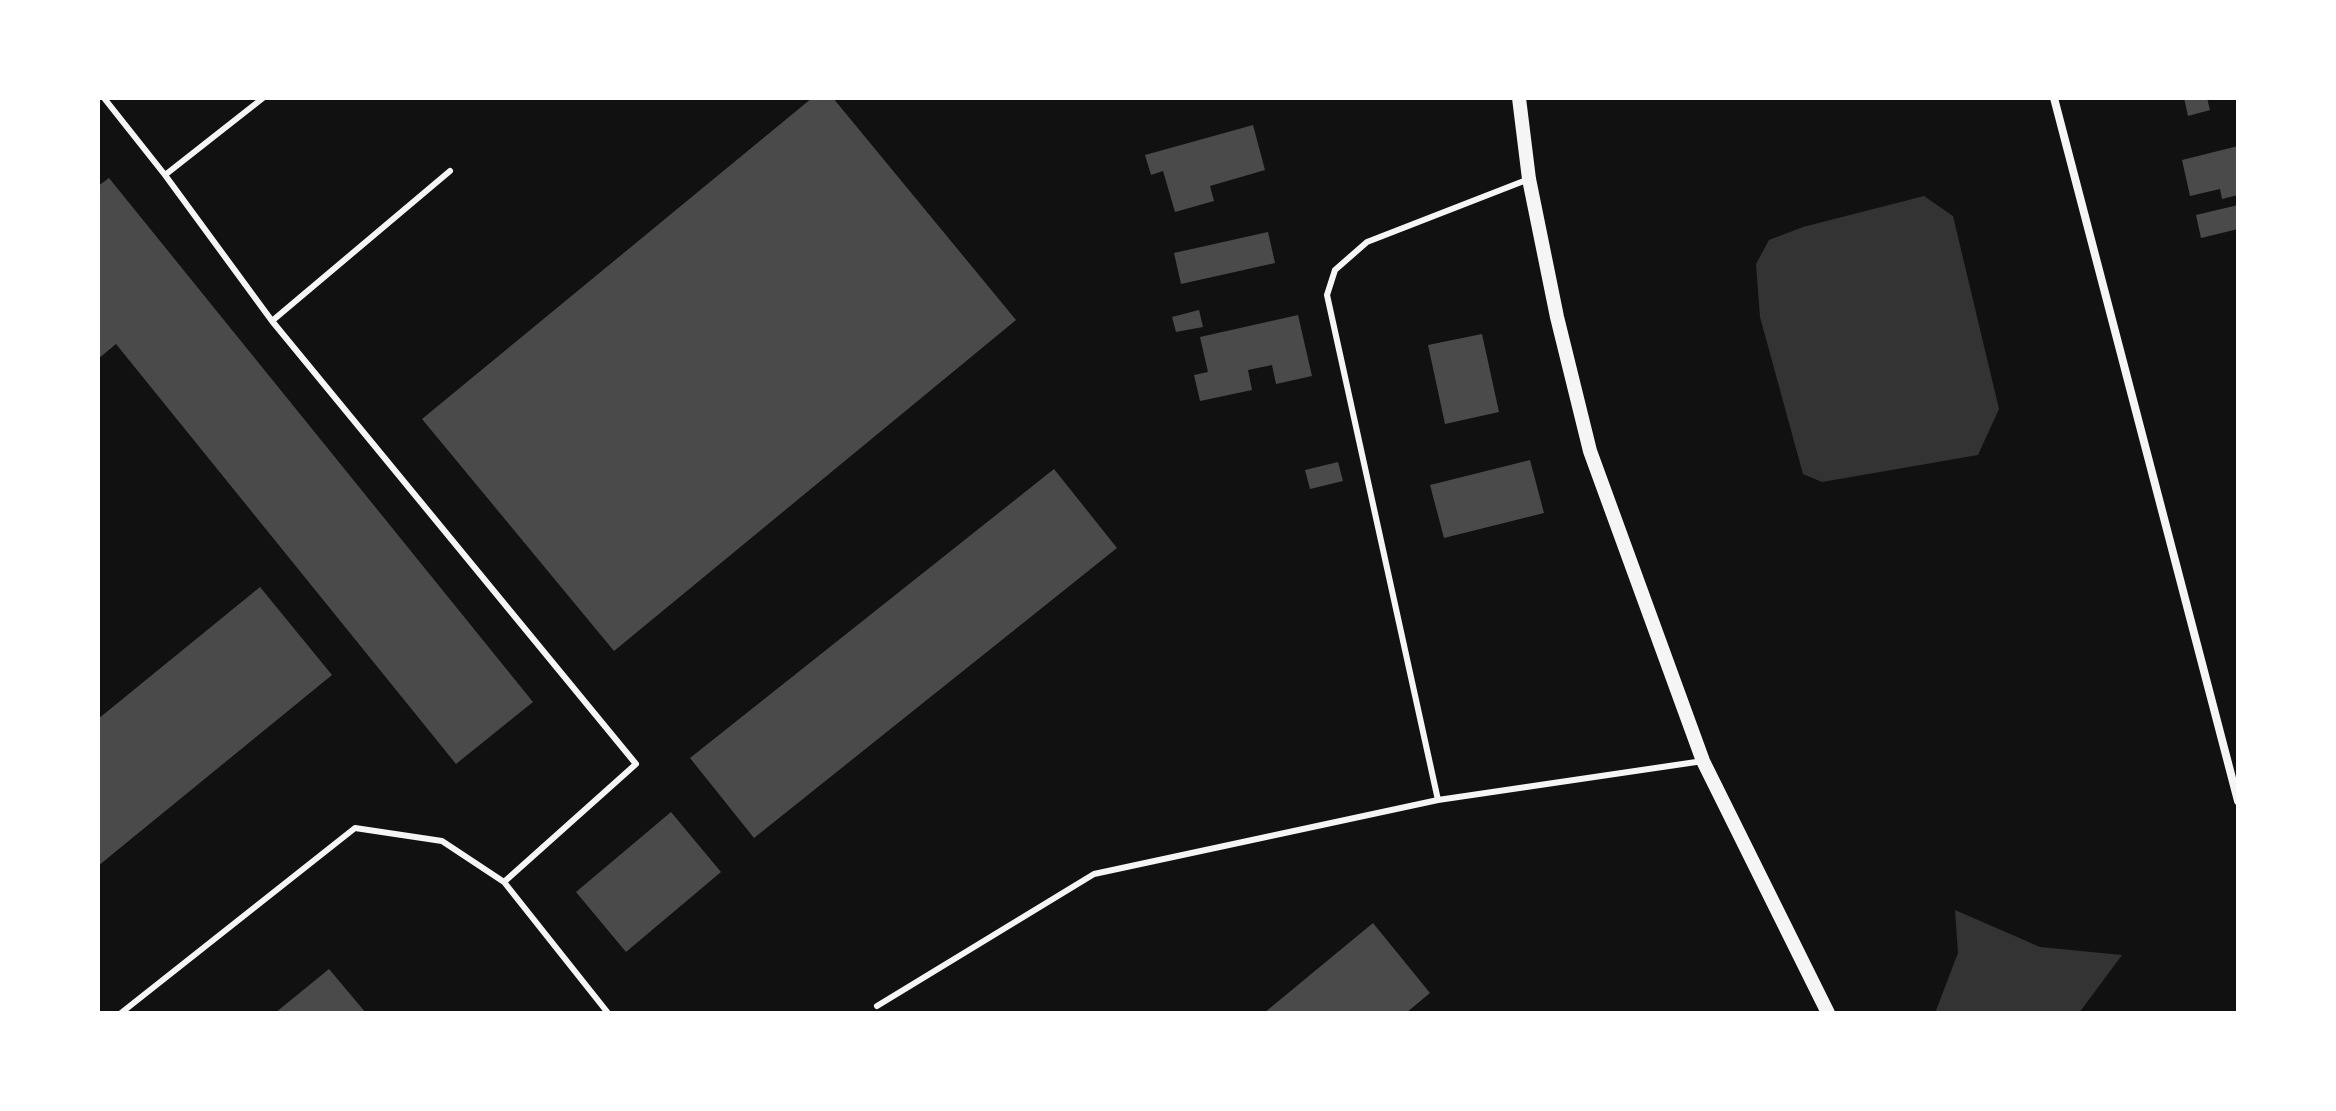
<!DOCTYPE html>
<style>
body{margin:0}
#map{position:relative;width:2336px;height:1111px;overflow:hidden;background:#111;font-family:"Source Sans 3",sans-serif}
canvas{display:block}
.frame{position:absolute;inset:0;border:100px solid #fff;pointer-events:none}
</style>
<div id="map">
<canvas width="2336" height="1111"></canvas>
<div class="frame"></div>
</div>
<script>
const context = document.querySelector('canvas').getContext('2d');
context.lineJoin = 'round';
function fillPath(path, color) {
  context.fillStyle = color;
  context.fill(path, 'evenodd');
}
function trace(path, color, width, dash) {
  context.strokeStyle = color;
  context.lineWidth = width;
  context.lineCap = dash ? 'butt' : 'round';
  context.setLineDash(dash || []);
  context.stroke(path);
}
const water = new Path2D(`
 M 1924,196 L 1953,216 L 1999,409 L 1978,455 L 1822,482 L 1803,474 L 1760,317 L 1756,264 L 1769,240 L 1803,227 Z
 M 1955,910 L 2040,947 L 2122,955 L 2079,1013 L 1935,1013 L 1958,953 Z`);
const building = new Path2D(`
 M 812,98 L 833,98 L 1016,320 L 614,651 L 422,419 Z
 M 2184,98 L 2207,98 L 2210,110 L 2188,116 Z
 M 1253,125 L 1265,170 L 1210,186 L 1214,201 L 1175,212 L 1163,171 L 1151,175 L 1145,155 Z
 M 2238,146 L 2238,195 L 2222,199 L 2220,189 L 2190,196 L 2182,160 Z
 M 109,178 L 533,702 L 456,764 L 116,344 L 98,359 L 98,186 Z
 M 2238,205 L 2238,229 L 2201,238 L 2196,215 Z
 M 1268,232 L 1275,263 L 1181,284 L 1174,253 Z
 M 1199,310 L 1203,327 L 1176,332 L 1172,317 Z
 M 1298,315 L 1312,376 L 1276,384 L 1272,365 L 1248,370 L 1252,390 L 1200,401 L 1194,375 L 1208,372 L 1200,337 Z
 M 1482,334 L 1499,412 L 1445,424 L 1428,345 Z
 M 1530,460 L 1544,513 L 1444,538 L 1430,485 Z
 M 1338,462 L 1343,481 L 1310,489 L 1305,470 Z
 M 1054,469 L 1117,548 L 754,838 L 690,758 Z
 M 260,587 L 332,675 L 98,866 L 98,719 Z
 M 671,812 L 721,872 L 626,952 L 576,892 Z
 M 1373,923 L 1430,993 L 1406,1013 L 1264,1013 Z
 M 329,969 L 366,1013 L 275,1013 Z`);
const service = new Path2D(`
 M 104,98 L 165,175 L 272,321 L 636,764 L 504,882 L 608,1013
 M 165,175 L 263,98
 M 272,321 L 450,171
 M 1438,800 L 1327,295 L 1335,270 L 1367,242 L 1529,179
 M 877,1006 L 1094,874 L 1438,800 L 1703,761
 M 121,1013 L 355,828 L 442,841 L 504,882`);
const minor = new Path2D(`
 M 2054,98 L 2238,801`);
const tertiary = new Path2D(`
 M 1519,98 L 1529,179 L 1557,317 L 1590,451 L 1703,761 L 1828,1013`);
fillPath(water, '#333');
fillPath(building, '#4a4a4a');
trace(service, '#f5f5f5', 6);
trace(minor, '#f5f5f5', 8);
trace(tertiary, '#f5f5f5', 14);
</script>
